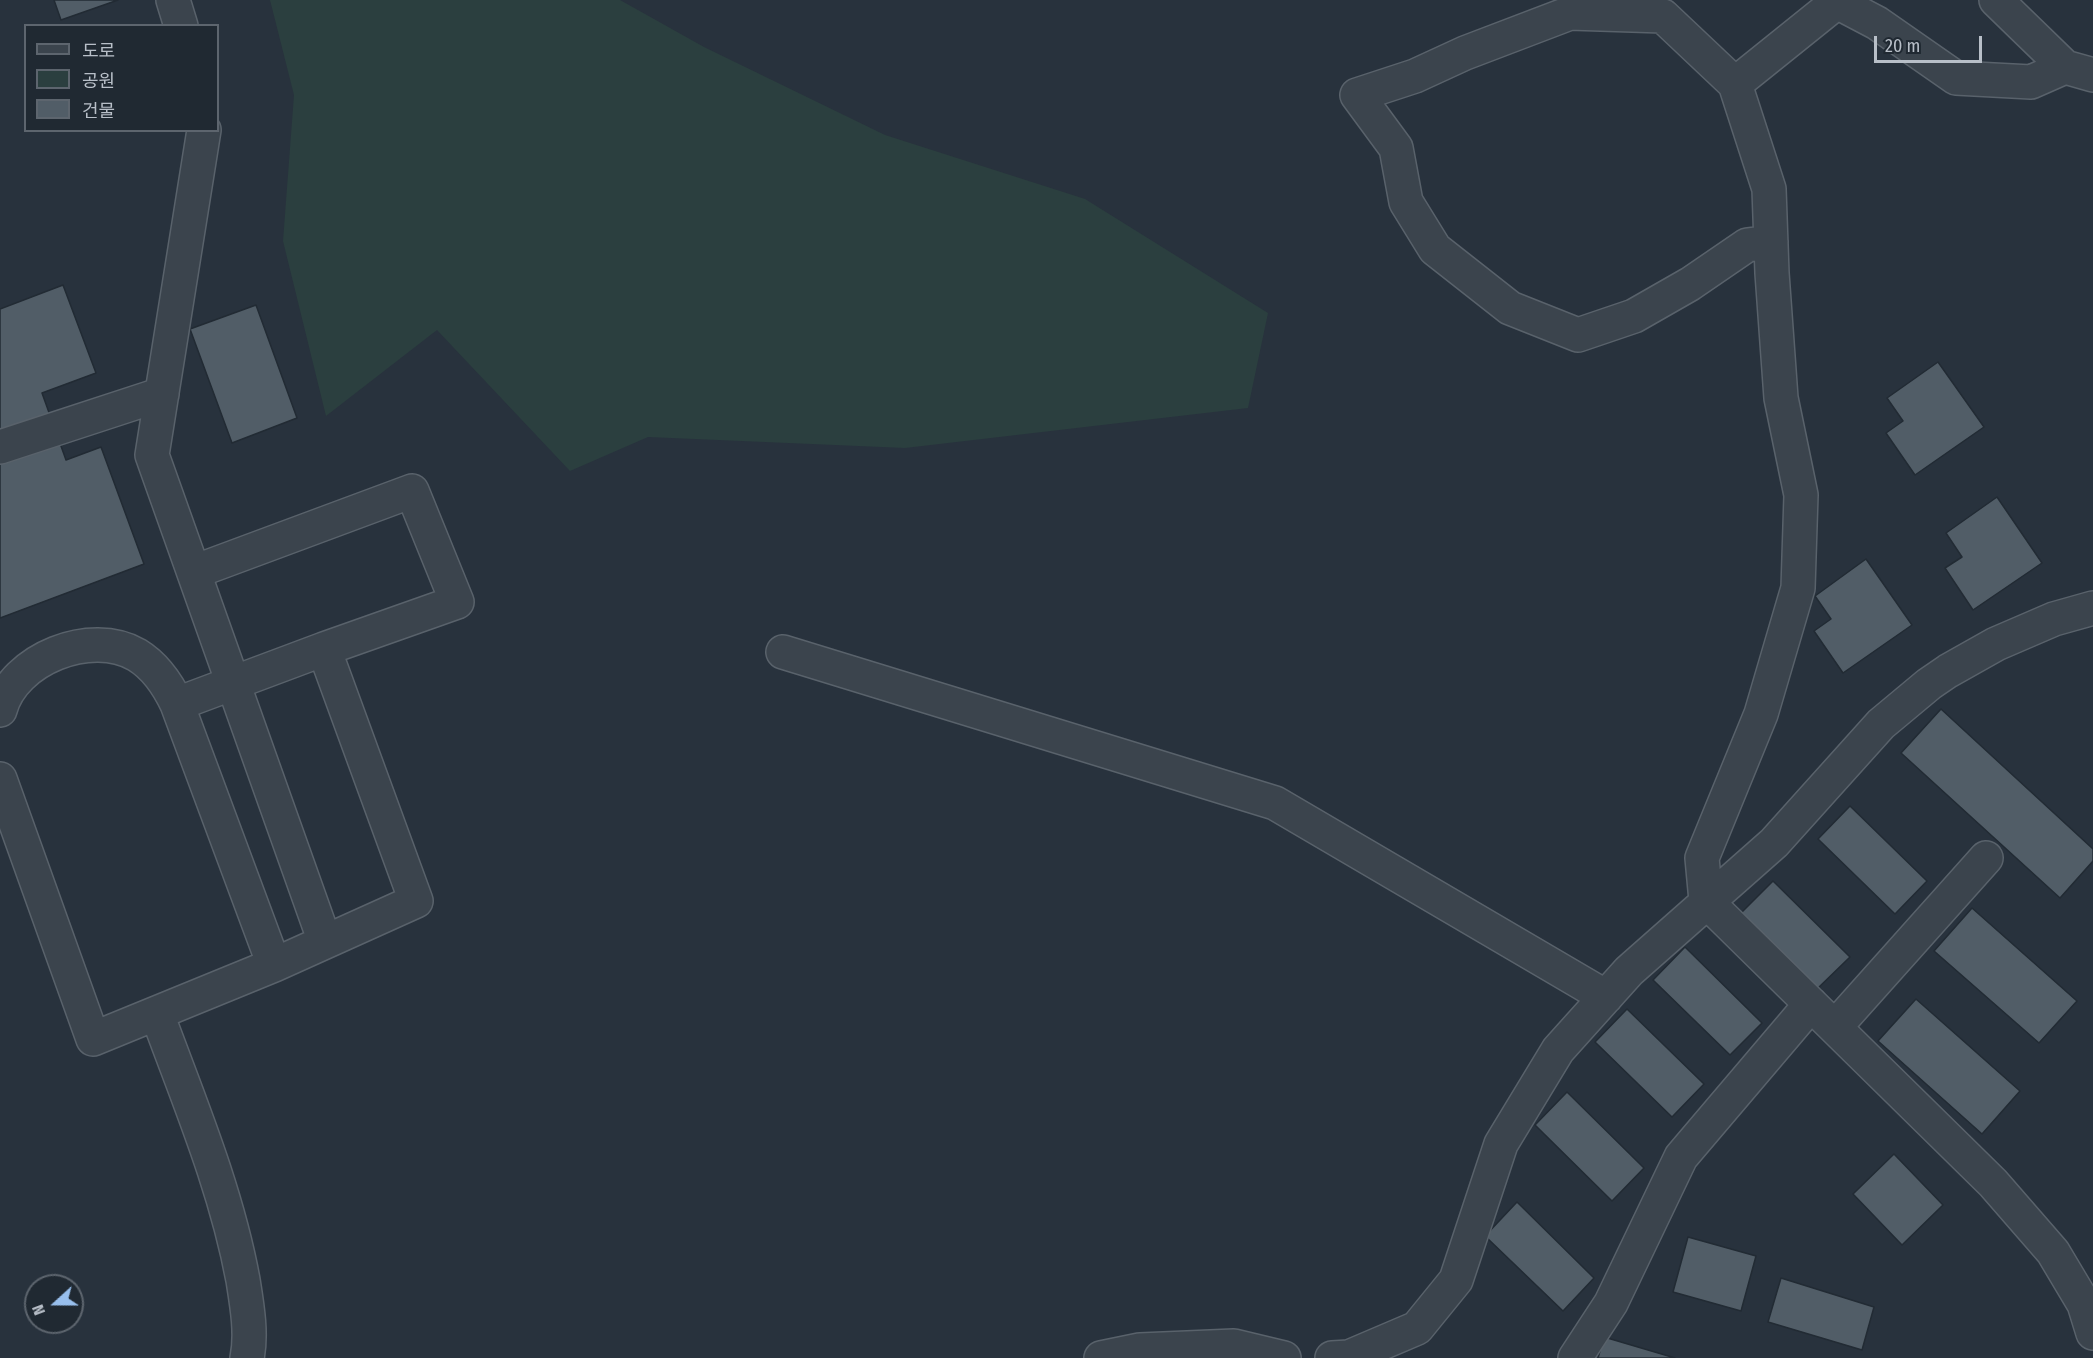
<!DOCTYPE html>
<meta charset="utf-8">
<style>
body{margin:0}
#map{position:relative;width:2093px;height:1358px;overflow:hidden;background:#28323d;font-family:"Fira Sans Condensed","Noto Sans KR",sans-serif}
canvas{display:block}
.legend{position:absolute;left:24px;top:24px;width:195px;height:108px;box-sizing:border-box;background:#202932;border:2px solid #5d656e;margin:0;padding:8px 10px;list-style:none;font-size:18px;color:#b8bfc8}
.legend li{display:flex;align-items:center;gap:12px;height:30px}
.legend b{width:30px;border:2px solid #5d656e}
.north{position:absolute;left:24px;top:1274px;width:60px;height:60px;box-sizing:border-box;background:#202932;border:2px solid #5d656e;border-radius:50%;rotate:249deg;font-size:16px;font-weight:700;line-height:24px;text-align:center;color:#b8bfc8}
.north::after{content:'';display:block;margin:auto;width:21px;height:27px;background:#98bfed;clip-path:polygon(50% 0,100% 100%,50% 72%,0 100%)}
.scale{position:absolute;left:1874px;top:36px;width:108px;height:27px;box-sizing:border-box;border:3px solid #b8bfc8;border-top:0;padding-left:8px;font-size:18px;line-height:21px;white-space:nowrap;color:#b8bfc8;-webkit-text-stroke:4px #202932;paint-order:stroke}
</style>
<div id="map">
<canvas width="2093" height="1358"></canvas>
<ul class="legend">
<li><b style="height:8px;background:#3b444d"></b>도로</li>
<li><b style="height:16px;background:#2b3f3f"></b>공원</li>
<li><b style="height:16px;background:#515d67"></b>건물</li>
</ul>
<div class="north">N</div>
<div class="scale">20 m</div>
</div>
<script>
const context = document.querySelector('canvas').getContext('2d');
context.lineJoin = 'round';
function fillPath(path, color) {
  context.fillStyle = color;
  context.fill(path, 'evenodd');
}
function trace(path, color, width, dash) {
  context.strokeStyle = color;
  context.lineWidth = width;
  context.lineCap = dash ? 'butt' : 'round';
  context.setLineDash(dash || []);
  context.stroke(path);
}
const green = new Path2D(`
 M 270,0 L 620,0 L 704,47 L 885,135 L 1085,199 L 1268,313 L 1248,408 L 905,448 L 648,437 L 570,471 L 437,330 L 326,416 L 283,241 L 294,95 Z`);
const building = new Path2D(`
 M 54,0 L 118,0 L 61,20 Z
 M 63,285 L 96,373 L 42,393 L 66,460 L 101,447 L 144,564 L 0,618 L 0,309 Z
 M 256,305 L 297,418 L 232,443 L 190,329 Z
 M 1938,362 L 1984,427 L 1915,475 L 1886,433 L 1903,421 L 1887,398 Z
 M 1997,497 L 2042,563 L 1973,610 L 1945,568 L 1962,557 L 1946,533 Z
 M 1866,559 L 1912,625 L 1843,673 L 1814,631 L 1831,619 L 1815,596 Z
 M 1941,709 L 2093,849 L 2093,861 L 2060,898 L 1901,753 Z
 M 1850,806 L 1927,881 L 1895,914 L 1818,839 Z
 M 1773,881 L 1850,957 L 1817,989 L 1740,914 Z
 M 1972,908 L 2077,1001 L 2039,1043 L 1934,951 Z
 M 1685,947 L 1762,1023 L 1730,1055 L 1653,980 Z
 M 1916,999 L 2020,1091 L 1982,1134 L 1878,1041 Z
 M 1627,1009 L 1704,1084 L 1672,1117 L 1595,1042 Z
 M 1567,1092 L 1644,1168 L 1612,1201 L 1535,1125 Z
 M 1894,1154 L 1943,1205 L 1902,1245 L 1853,1194 Z
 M 1517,1202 L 1594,1278 L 1563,1311 L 1485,1236 Z
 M 1688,1237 L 1756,1256 L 1741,1311 L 1673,1292 Z
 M 1781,1278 L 1874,1307 L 1862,1350 L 1768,1322 Z
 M 1604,1337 L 1675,1358 L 1598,1358 Z`);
const minor = new Path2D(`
 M 173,0 L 181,26
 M 1996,0 L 2065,67 L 2093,75
 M 1735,84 L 1837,2 L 1877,23 L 1956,78 L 2031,82 L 2065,67
 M 204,130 L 152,455 L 325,942
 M 1771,242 L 1747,245 L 1690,284 L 1634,316 L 1578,335 L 1510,308 L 1435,249 L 1406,202 L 1396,148 L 1357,95 L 1415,76 L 1465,53 L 1570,13 L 1663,16 L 1735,84 L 1769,189 L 1772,273 L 1781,398 L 1801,495 L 1798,588 L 1761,714 L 1702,858 L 1706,901 L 1993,1183 L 2053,1252 L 2084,1304 L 2093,1333
 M 0,447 L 162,394
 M 194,572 L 412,491 L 457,602 L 324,649
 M 783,652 L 1275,803 L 1606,997
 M 177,704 L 324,649 L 416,901 L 274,965
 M 0,710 C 13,659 91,628 137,655 C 155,666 168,685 177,704 L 274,965 L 93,1039 L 0,779
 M 157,1014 C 189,1101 226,1188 243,1280 C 247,1305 252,1334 247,1358
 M 1835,1027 L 1986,858
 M 1101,1358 L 1140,1350 L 1234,1346 L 1284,1358
 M 1332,1358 L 1349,1357 L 1417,1328 L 1456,1280 L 1501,1144 L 1558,1050 L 1629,971 L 1774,843 L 1881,724 L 1929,684 L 1948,671 L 1996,644 L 2054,619 L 2093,608
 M 1575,1358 L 1611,1303 L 1681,1157 L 1811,1004`);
fillPath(green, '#2b3f3f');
fillPath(building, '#515d67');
trace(building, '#222b34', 1.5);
trace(minor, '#59626b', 36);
trace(minor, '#3b444d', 33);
</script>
